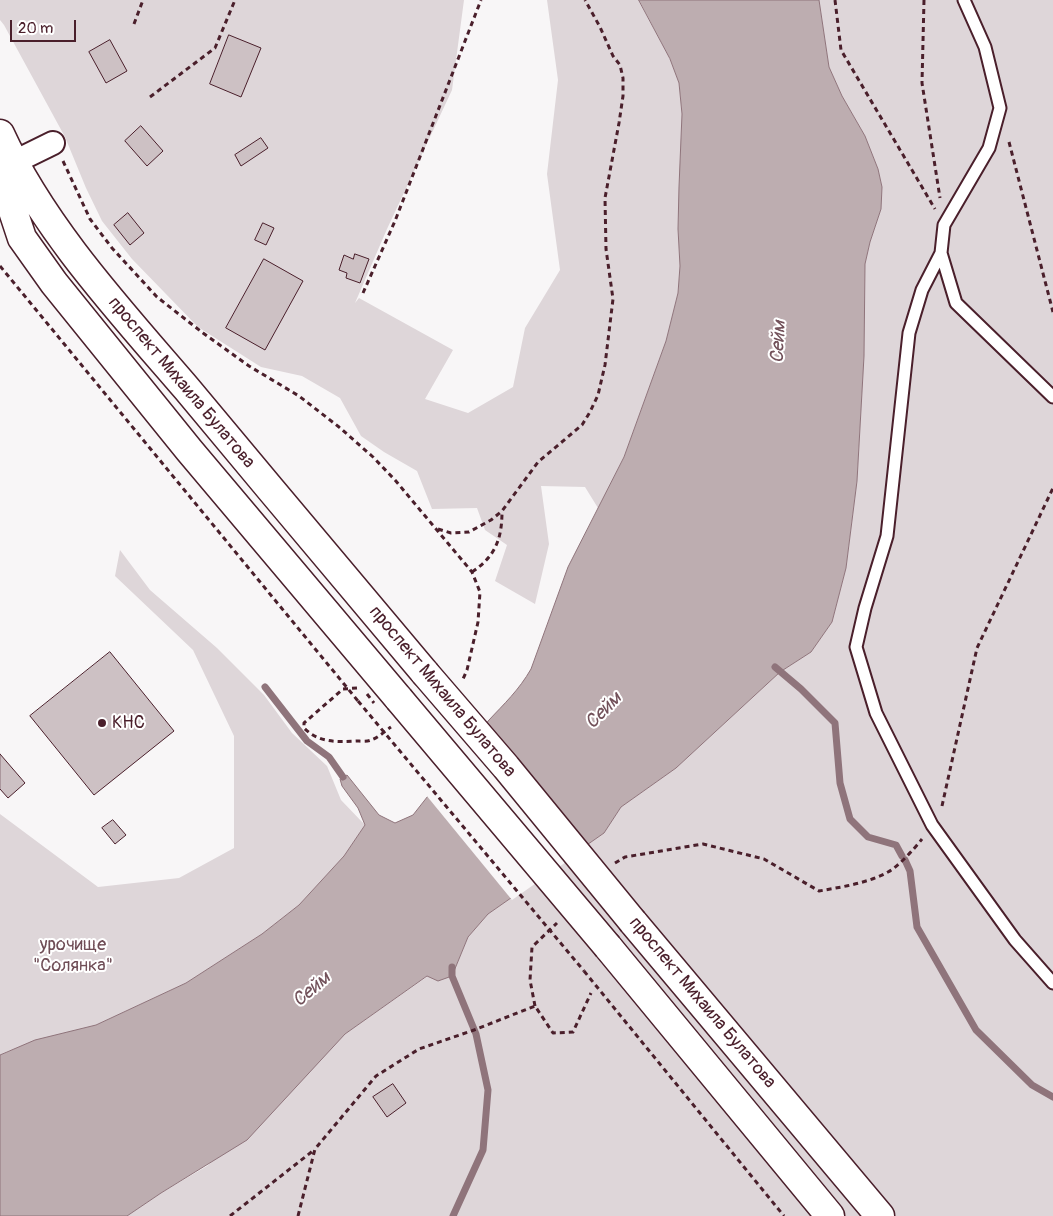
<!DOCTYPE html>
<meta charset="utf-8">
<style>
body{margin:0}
#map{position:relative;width:1053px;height:1216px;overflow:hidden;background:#f8f6f7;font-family:Pangolin,sans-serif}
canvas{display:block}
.scale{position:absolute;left:10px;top:20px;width:66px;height:22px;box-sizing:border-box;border:2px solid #4a1f2b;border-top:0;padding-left:6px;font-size:15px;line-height:18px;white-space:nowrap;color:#4a1f2b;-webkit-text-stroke:4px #fff;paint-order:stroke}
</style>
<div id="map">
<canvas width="1053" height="1216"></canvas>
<div class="scale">20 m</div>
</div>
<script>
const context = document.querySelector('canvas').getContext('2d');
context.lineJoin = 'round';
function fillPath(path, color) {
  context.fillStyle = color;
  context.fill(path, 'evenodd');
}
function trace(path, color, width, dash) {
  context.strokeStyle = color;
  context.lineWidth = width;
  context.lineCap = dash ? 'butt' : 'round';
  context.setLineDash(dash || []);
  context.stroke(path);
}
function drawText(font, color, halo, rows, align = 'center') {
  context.font = font + ' Pangolin,sans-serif';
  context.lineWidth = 4;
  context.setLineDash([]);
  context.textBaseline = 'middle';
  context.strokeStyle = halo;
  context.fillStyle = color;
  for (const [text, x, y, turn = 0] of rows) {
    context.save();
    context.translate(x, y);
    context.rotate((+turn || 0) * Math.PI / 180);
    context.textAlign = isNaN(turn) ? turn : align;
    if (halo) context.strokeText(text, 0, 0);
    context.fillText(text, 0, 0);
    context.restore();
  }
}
const green = new Path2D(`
 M 0,0 L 464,0 L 452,90 L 387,229 L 355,303 L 359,298 L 453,350 L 425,399 L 468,413 L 513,387 L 525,328 L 560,270 L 547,174 L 558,80 L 547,0 L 639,0 L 670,59 L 679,83 L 682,114 L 678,229 L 680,266 L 678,293 L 666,341 L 624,457 L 598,508 L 585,487 L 541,486 L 549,544 L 535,604 L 495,581 L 507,545 L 485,530 L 477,508 L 432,509 L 417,471 L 384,452 L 361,436 L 340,398 L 302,376 L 261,367 L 198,327 L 132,259 L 102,221 L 86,188 L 65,137 L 4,25 L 0,20 Z
 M 819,0 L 1053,0 L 1053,1216 L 127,1216 L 161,1193 L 207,1166 L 345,1034 L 428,976 L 452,976 L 468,937 L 488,914 L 604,833 L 621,807 L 676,768 L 780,672 L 811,652 L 832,622 L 846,568 L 857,481 L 864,356 L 865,264 L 870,242 L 881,209 L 882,187 L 878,169 L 865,136 L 842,96 L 829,67 Z
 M 120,550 L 150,590 L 217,648 L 264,695 L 292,733 L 327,766 L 341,800 L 365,825 L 344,856 L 299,905 L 262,934 L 186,983 L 96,1025 L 8,1051 L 0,1055 L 0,814 L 98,887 L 179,878 L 234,848 L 234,736 L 193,650 L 115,576 Z`);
const water = new Path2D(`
 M 639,0 L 819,0 L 829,67 L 842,96 L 865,136 L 878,169 L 882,187 L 881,209 L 870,242 L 865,264 L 864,356 L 857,481 L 846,568 L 832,622 L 811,652 L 780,672 L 676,768 L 621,807 L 604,833 L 488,914 L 468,937 L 452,976 L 438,981 L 427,976 L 345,1034 L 247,1140 L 161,1193 L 127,1216 L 0,1216 L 0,1055 L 35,1040 L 96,1025 L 186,983 L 262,934 L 299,905 L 344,856 L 365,825 L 358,808 L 342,786 L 340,779 L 347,775 L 379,815 L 395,823 L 413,815 C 438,784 462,750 489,720 C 504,704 519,690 531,669 L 568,567 L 624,457 L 666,341 L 678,293 L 680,266 L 678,229 L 679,187 L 682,114 L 679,83 L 670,59 Z`);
const pier = new Path2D(`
 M 483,724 L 586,848 L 512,900 L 426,795 Z`);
const stream = new Path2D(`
 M 775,667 L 801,689 L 835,723 L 840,783 L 850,819 L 868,837 L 896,845 L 902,856
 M 265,687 L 307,741 L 329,757 L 343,777
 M 905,860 L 910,871 L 917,927 L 976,1030 L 1032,1085 L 1053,1097
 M 452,967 L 452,976 L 476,1034 L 488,1090 L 483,1150 L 453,1216`);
const building = new Path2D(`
 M 229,35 L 261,48 L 241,97 L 210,84 Z
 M 110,40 L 127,71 L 106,83 L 89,52 Z
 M 141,126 L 163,151 L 147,166 L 125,141 Z
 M 261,138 L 268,148 L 241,166 L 235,155 Z
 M 128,213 L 144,233 L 130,245 L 114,225 Z
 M 263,223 L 274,228 L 266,245 L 255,240 Z
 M 355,254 L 369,259 L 360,283 L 346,278 L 347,273 L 339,270 L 344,255 L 353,259 Z
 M 264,259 L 303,281 L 265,350 L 226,328 Z
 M 110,652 L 174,731 L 94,795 L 30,716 Z
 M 0,754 L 25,783 L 8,798 L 0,789 Z
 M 113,820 L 126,835 L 115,844 L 102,828 Z
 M 393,1084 L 406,1103 L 387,1117 L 373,1097 Z`);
const path = new Path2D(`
 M 835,0 L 841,50 L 935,209
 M 924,0 L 922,83 L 940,198
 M 134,24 L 143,0
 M 150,97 L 215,48 L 235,0
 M 1009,142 L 1053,312
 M 63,161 L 90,219 L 112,248 L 157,297 L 203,333 L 249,366 L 299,396 L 339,427 L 373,457 L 395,480 L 472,572 L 480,592 L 478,622 L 467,670 L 463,679
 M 0,266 L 358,701
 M 363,293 L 395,221 L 481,0
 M 438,529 L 451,533 L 469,532 L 491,520 L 502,511 L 538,462 L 582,425 L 590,412 L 598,395 L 605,365 L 613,299 L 606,249 L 605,198 L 619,123 L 623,96 L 623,78 L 620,65 L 613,56 L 600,27 L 585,0
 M 472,572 C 496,556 502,538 502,511
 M 357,688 L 343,689 L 304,723 L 304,728 C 319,743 336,742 356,741 C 360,741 367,742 371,740 C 378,738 385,731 391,727
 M 942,806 L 977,648 L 1053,488
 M 615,863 L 625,857 L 703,844 L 764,859 L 819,891 C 842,887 868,883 888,872 C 899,866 914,849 922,839
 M 584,971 L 784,1216
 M 535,1006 L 530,980 L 532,947 L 557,923
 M 230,1216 L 314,1150
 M 298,1216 L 315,1149 L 376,1076 L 419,1049 L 474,1030 L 535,1006 L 553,1033 L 573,1032 L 591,993`);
const lane = new Path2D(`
 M 964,0 L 985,47 L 1000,108 L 989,148 L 944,225 L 941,253 L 956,303 L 1053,397
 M 941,253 L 922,290 L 909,333 L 887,536 L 865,608 L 856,647 L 876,713 L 932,825 L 1015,940 L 1053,983`);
const street = new Path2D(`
 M 0,169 L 53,143`);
const secondary = new Path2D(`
 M 0,134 C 43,228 120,311 187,389 C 266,484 345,578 425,673
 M 13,162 L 11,205 L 22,238 L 54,283 L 189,450 L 399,699
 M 633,922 L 880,1216
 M 608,947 L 830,1216`);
const pathBridge = new Path2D(`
 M 367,694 L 374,703
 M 358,701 L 584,971`);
const secondaryBridge = new Path2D(`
 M 425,673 L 506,767 L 633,922
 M 399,699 L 608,947`);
const markers = [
 [102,723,5,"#4a1f2b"]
];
const streetNames = [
 ["проспект Михаила Булатова",181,383,50],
 ["проспект Михаила Булатова",442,692,50],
 ["проспект Михаила Булатова",702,1003,50]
];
const poiNames = [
 ["КНС",112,723]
];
const parkNames = [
 ["урочище",73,945],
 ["\"Солянка\"",73,966]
];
const waterNames = [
 ["Сейм",779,342,-87],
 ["Сейм",604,711,-46],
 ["Сейм",312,990,-41]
];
fillPath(green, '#ded6d9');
fillPath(water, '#bdadb0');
trace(water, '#8f747b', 1);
fillPath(pier, '#f8f6f7');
trace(stream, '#8f747b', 7);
fillPath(building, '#cdc1c4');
trace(building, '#4a1f2b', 1);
trace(lane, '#4a1f2b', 15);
trace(street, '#4a1f2b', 26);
trace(secondary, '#4a1f2b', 31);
trace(path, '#4a1f2b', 3, [5, 4]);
trace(lane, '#fff', 11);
trace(street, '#fff', 22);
trace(secondary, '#fff', 28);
trace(secondaryBridge, '#4a1f2b', 31, []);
trace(pathBridge, '#4a1f2b', 3, [5, 4]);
trace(secondaryBridge, '#fff', 28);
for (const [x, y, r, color] of markers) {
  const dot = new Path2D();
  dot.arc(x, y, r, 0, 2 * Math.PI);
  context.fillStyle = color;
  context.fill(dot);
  trace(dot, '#fff', 2);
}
drawText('18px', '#4a1f2b', '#fff', streetNames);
drawText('18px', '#4a1f2b', '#fff', poiNames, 'left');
drawText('18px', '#6f4d56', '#fff', parkNames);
drawText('italic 19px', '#72515a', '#fff', waterNames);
</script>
